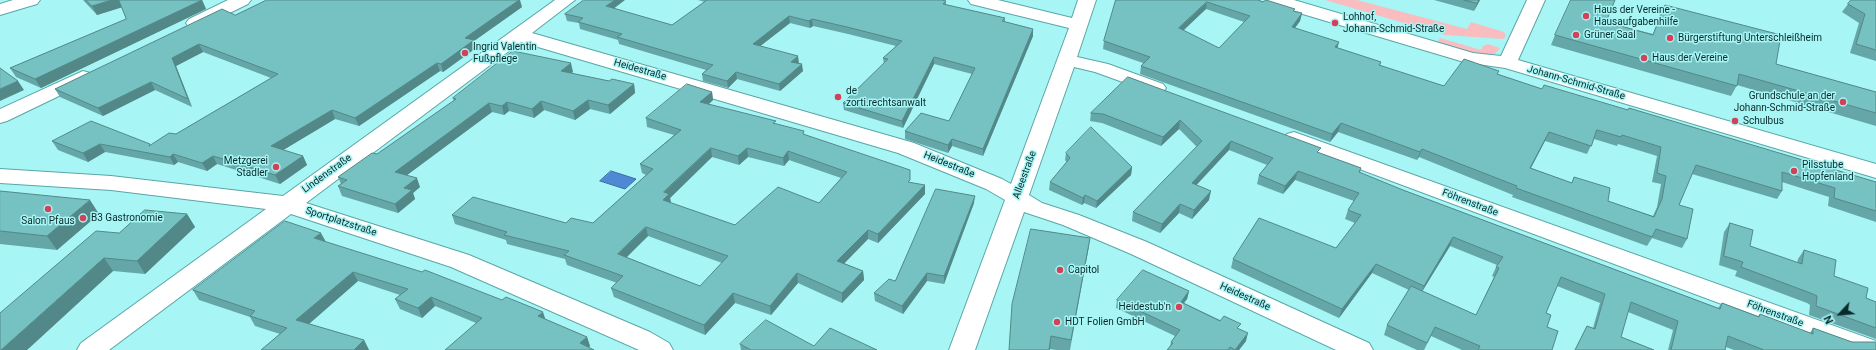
<!DOCTYPE html>
<meta charset="utf-8">
<style>
body{margin:0}
#map{position:relative;width:1876px;height:350px;overflow:hidden;background:#a8f5f5;font-family:Roboto,sans-serif}
canvas{display:block}
.north{position:absolute;left:1820px;top:294px;width:40px;height:40px;-webkit-text-stroke:3px #a8f5f5;paint-order:stroke;rotate:244deg;font-size:11px;font-weight:700;line-height:16px;text-align:center;color:#092a2b}
.north::after{content:'';display:block;margin:auto;width:14px;height:18px;background:#092a2b;clip-path:polygon(50% 0,100% 100%,50% 72%,0 100%)}
</style>
<div id="map">
<canvas width="1876" height="350"></canvas>
<div class="north">N</div>
</div>
<script>
const context = document.querySelector('canvas').getContext('2d');
context.lineJoin = 'round';
function fillPath(path, color) {
  context.fillStyle = color;
  context.fill(path, 'evenodd');
}
function trace(path, color, width, dash) {
  context.strokeStyle = color;
  context.lineWidth = width;
  context.lineCap = dash ? 'butt' : 'round';
  context.setLineDash(dash || []);
  context.stroke(path);
}
function drawText(font, color, halo, rows, align = 'center') {
  context.font = font + ' Roboto,sans-serif';
  context.lineWidth = 3;
  context.setLineDash([]);
  context.textBaseline = 'middle';
  context.strokeStyle = halo;
  context.fillStyle = color;
  for (const [text, x, y, turn = 0] of rows) {
    context.save();
    context.translate(x, y);
    context.rotate((+turn || 0) * Math.PI / 180);
    context.textAlign = isNaN(turn) ? turn : align;
    if (halo) context.strokeText(text, 0, 0);
    context.fillText(text, 0, 0);
    context.restore();
  }
}
const green = new Path2D(`
 M 1325,0 L 1357,0 L 1467,29 L 1471,22 L 1504,32 L 1506,36 L 1503,39 L 1445,35 Z
 M 1440,38 L 1481,50 L 1483,46 L 1488,44 L 1500,48 L 1495,54 L 1482,56 L 1436,44 Z`);
const water = new Path2D(`
 M 611,171 L 636,179 L 625,189 L 600,181 Z`);
const minor = new Path2D(`
 M 13,0 L 40,0 L 37,4 L 0,15 L 0,4 Z
 M 228,0 L 251,0 L 248,4 L 201,27 L 195,28 L 189,27 L 186,23 L 189,19 Z
 M 555,0 L 575,0 L 532,33 L 914,143 L 1002,179 L 1011,184 L 1069,28 L 971,4 L 968,0 L 998,0 L 1072,18 L 1078,0 L 1096,0 L 1077,57 L 1108,64 L 1163,84 L 1166,88 L 1163,92 L 1156,94 L 1095,72 L 1074,67 L 1029,195 L 1042,203 L 1079,215 L 1147,242 L 1369,343 L 1373,350 L 1336,350 L 1131,254 L 1063,225 L 1024,212 L 975,350 L 949,350 L 1005,200 L 986,189 L 898,153 L 521,42 L 306,203 L 469,255 L 650,332 L 669,343 L 673,350 L 639,350 L 451,267 L 291,214 L 109,350 L 77,350 L 81,343 L 266,209 L 111,190 L 0,183 L 0,169 L 111,176 L 283,196 Z
 M 1266,0 L 1294,0 L 1473,53 L 1501,56 L 1527,0 L 1545,0 L 1518,60 L 1876,164 L 1876,178 L 1505,68 L 1464,62 L 1269,4 Z
 M 83,71 L 90,73 L 93,77 L 90,81 L 7,121 L 0,123 L 0,109 Z
 M 1294,132 L 1876,341 L 1876,350 L 1845,350 L 1287,142 L 1283,138 L 1287,134 Z`);
const wall = new Path2D(`
 M 83,0 L 202,0 L 206,9 L 41,88 L 16,77 L 10,68 L 126,19 L 122,7 L 97,15 Z
 M 698,0 L 943,0 L 946,1 L 946,5 L 1005,18 L 1005,22 L 1033,29 L 1033,36 L 983,156 L 952,146 L 948,153 L 905,139 L 905,131 L 949,121 L 972,74 L 934,64 L 903,128 L 844,110 L 843,103 L 884,64 L 883,58 L 896,46 L 848,34 L 813,26 L 810,28 L 790,23 L 760,46 L 799,63 L 798,63 L 803,71 L 780,91 L 737,79 L 728,88 L 703,81 L 702,74 L 706,70 L 619,44 L 618,40 L 580,29 L 579,23 L 567,21 L 565,14 L 614,9 L 672,25 L 705,2 Z
 M 1116,0 L 1258,0 L 1302,13 L 1300,21 L 1295,28 L 1338,48 L 1381,62 L 1380,66 L 1444,86 L 1497,74 L 1542,89 L 1876,182 L 1876,222 L 1828,206 L 1829,197 L 1782,182 L 1782,191 L 1777,199 L 1692,174 L 1679,205 L 1687,239 L 1682,248 L 1652,238 L 1647,246 L 1512,197 L 1513,195 L 1419,157 L 1417,160 L 1338,132 L 1330,142 L 1140,74 L 1141,66 L 1143,63 L 1103,49 L 1104,41 ZM 1206,9 L 1244,22 L 1219,48 L 1183,31 ZM 1594,139 L 1617,146 L 1618,144 L 1657,156 L 1652,182 L 1661,184 L 1657,207 L 1653,216 L 1608,201 L 1574,177 L 1572,183 L 1531,168 L 1545,141 L 1587,154 Z
 M 1434,0 L 1480,0 L 1474,11 Z
 M 1876,0 L 1876,61 L 1850,53 L 1859,23 L 1842,12 L 1848,4 Z
 M 1665,5 L 1776,64 L 1876,92 L 1876,126 L 1737,85 L 1731,96 L 1551,45 L 1555,35 L 1606,22 L 1653,34 L 1660,14 Z
 M 522,7 L 474,41 L 476,48 L 443,72 L 440,71 L 359,126 L 335,119 L 283,150 L 303,156 L 307,165 L 280,184 L 217,164 L 207,171 L 178,162 L 174,165 L 105,152 L 88,162 L 58,150 L 52,141 L 151,145 L 176,134 L 271,78 L 203,52 L 176,66 L 192,107 L 155,90 L 103,116 L 60,97 L 55,89 L 235,15 Z
 M 573,72 L 571,73 L 609,81 L 634,84 L 635,93 L 610,114 L 590,109 L 575,120 L 544,110 L 534,118 L 509,111 L 504,115 L 492,112 L 407,175 L 420,187 L 413,193 L 415,199 L 398,213 L 342,196 L 338,186 L 341,184 L 338,177 L 377,154 L 454,101 L 453,98 Z
 M 1128,77 L 1319,153 L 1361,168 L 1360,173 L 1403,190 L 1718,308 L 1722,303 L 1758,316 L 1760,314 L 1810,333 L 1813,328 L 1852,342 L 1876,350 L 1734,350 L 1726,347 L 1725,350 L 1668,350 L 1673,330 L 1628,312 L 1621,337 L 1654,350 L 1575,350 L 1587,326 L 1593,328 L 1600,303 L 1557,286 L 1546,313 L 1547,327 L 1552,350 L 1462,350 L 1431,336 L 1424,350 L 1417,350 L 1384,335 L 1387,325 L 1409,290 L 1372,273 L 1339,318 L 1231,268 L 1233,259 L 1336,248 L 1355,223 L 1345,219 L 1348,210 L 1354,201 L 1295,180 L 1283,194 L 1257,184 L 1259,175 L 1267,165 L 1229,150 L 1196,185 L 1209,200 L 1192,219 L 1179,213 L 1160,233 L 1132,221 L 1133,212 L 1197,147 L 1179,129 L 1161,146 L 1102,123 L 1090,121 L 1091,113 ZM 1450,246 L 1497,265 L 1492,276 L 1494,277 L 1476,315 L 1422,291 Z
 M 712,92 L 713,100 L 709,104 L 776,124 L 804,135 L 910,183 L 925,185 L 925,194 L 878,243 L 868,239 L 844,263 L 863,271 L 864,280 L 842,303 L 798,283 L 771,315 L 735,303 L 705,335 L 614,297 L 611,288 L 617,283 L 567,265 L 565,259 L 507,244 L 506,240 L 455,224 L 452,215 L 566,223 L 593,223 L 646,175 L 642,173 L 640,164 L 674,135 L 647,127 L 646,118 ZM 712,157 L 739,165 L 748,157 L 784,166 L 789,160 L 841,178 L 819,203 L 735,225 L 671,203 L 670,198 ZM 648,236 L 722,263 L 700,286 L 626,257 Z
 M 1066,153 L 1132,167 L 1131,175 L 1096,208 L 1084,203 L 1082,205 L 1049,190 L 1050,182 L 1067,163 L 1065,160 Z
 M 0,191 L 99,214 L 57,250 L 0,244 Z
 M 974,203 L 944,284 L 927,281 L 903,314 L 875,301 L 874,293 L 895,281 Z
 M 187,214 L 195,227 L 145,274 L 113,271 L 27,350 L 119,233 Z
 M 1730,223 L 1750,246 L 1797,263 L 1798,259 L 1804,250 L 1834,276 L 1866,298 L 1876,302 L 1876,339 L 1809,315 L 1810,305 L 1807,303 L 1735,276 L 1737,271 L 1719,265 L 1724,232 Z
 M 1090,238 L 1088,251 L 1070,350 L 1056,350 L 1050,349 L 1009,350 Z
 M 326,242 L 545,319 L 587,337 L 590,346 L 589,347 L 476,323 L 435,306 L 422,318 L 400,309 L 395,299 L 400,295 L 358,281 L 309,324 L 364,340 L 369,350 L 261,350 L 280,334 L 255,326 L 250,317 L 199,300 L 193,290 Z
 M 1189,291 L 1187,299 L 1184,303 L 1239,329 L 1246,341 L 1239,350 L 1167,350 L 1170,346 L 1171,342 L 1175,336 L 1116,308 L 1117,300 Z
 M 740,344 L 814,346 L 877,350 L 741,350 Z`);
const shadedWall = new Path2D(`
 M 112,0 L 120,0 L 123,7 L 97,15 L 92,6 Z
 M 202,0 L 206,9 L 41,88 L 35,79 Z
 M 519,0 L 520,0 L 522,7 L 474,41 L 476,48 L 443,72 L 441,64 L 465,38 Z
 M 615,0 L 625,0 L 608,13 L 606,6 Z
 M 1479,0 L 1480,0 L 1474,11 L 1477,3 Z
 M 1207,2 L 1206,9 L 1177,36 L 1179,28 Z
 M 1302,13 L 1300,21 L 1290,35 L 1292,27 Z
 M 789,16 L 790,23 L 754,51 L 753,44 Z
 M 812,19 L 813,26 L 810,28 L 809,21 Z
 M 1033,29 L 1033,36 L 983,156 L 983,149 Z
 M 1339,42 L 1337,50 L 1335,47 Z
 M 199,44 L 203,52 L 176,66 L 192,107 L 188,99 L 172,58 Z
 M 798,56 L 799,63 L 792,69 L 791,62 Z
 M 934,57 L 934,64 L 903,128 L 902,121 Z
 M 437,63 L 440,71 L 359,126 L 355,118 Z
 M 571,63 L 573,72 L 563,80 L 561,71 Z
 M 802,64 L 803,71 L 780,91 L 779,84 Z
 M 736,72 L 737,79 L 728,88 L 727,81 Z
 M 18,81 L 24,90 L 0,101 L 0,89 Z
 M 151,82 L 155,90 L 103,116 L 98,108 Z
 M 634,84 L 635,93 L 610,114 L 608,105 Z
 M 712,92 L 713,100 L 702,110 L 700,102 Z
 M 588,100 L 590,109 L 575,120 L 573,111 Z
 M 541,101 L 544,110 L 534,118 L 532,109 Z
 M 507,102 L 509,111 L 504,115 L 502,106 Z
 M 489,103 L 492,112 L 399,181 L 395,172 Z
 M 332,110 L 335,119 L 275,155 L 271,146 Z
 M 1180,120 L 1179,129 L 1161,146 L 1163,137 Z
 M 1341,123 L 1338,132 L 1330,142 L 1332,134 Z
 M 1549,132 L 1545,141 L 1526,177 L 1530,168 Z
 M 952,139 L 952,146 L 948,153 L 948,145 Z
 M 1231,141 L 1229,150 L 1190,192 L 1192,183 Z
 M 100,144 L 105,152 L 88,162 L 83,153 Z
 M 711,148 L 712,157 L 670,198 L 671,203 L 663,200 L 664,192 Z
 M 747,148 L 748,157 L 739,165 L 738,156 Z
 M 1422,149 L 1419,157 L 1417,160 L 1420,152 Z
 M 788,151 L 789,160 L 784,166 L 783,158 Z
 M 173,154 L 178,162 L 174,165 L 170,157 Z
 M 213,156 L 217,164 L 207,171 L 202,163 Z
 M 303,156 L 307,165 L 280,184 L 275,175 Z
 M 1132,167 L 1131,175 L 1096,208 L 1097,201 Z
 M 1298,171 L 1295,180 L 1283,194 L 1285,186 Z
 M 417,178 L 420,187 L 413,193 L 415,199 L 398,213 L 395,204 L 404,188 Z
 M 925,185 L 925,194 L 878,243 L 878,234 Z
 M 1211,191 L 1209,200 L 1192,219 L 1194,210 Z
 M 1085,195 L 1084,203 L 1082,205 L 1083,198 Z
 M 975,196 L 974,203 L 944,284 L 944,276 Z
 M 90,200 L 99,214 L 57,250 L 47,236 Z
 M 1180,204 L 1179,213 L 1160,233 L 1162,224 Z
 M 187,214 L 195,227 L 145,274 L 137,261 Z
 M 646,227 L 648,236 L 620,264 L 618,254 Z
 M 868,230 L 868,239 L 838,270 L 837,261 Z
 M 321,233 L 326,242 L 314,238 Z
 M 1453,237 L 1450,246 L 1420,295 L 1424,286 Z
 M 1090,238 L 1088,251 L 1069,350 L 1071,340 Z
 M 104,258 L 113,271 L 27,350 L 1,350 Z
 M 1376,264 L 1372,273 L 1339,318 L 1342,309 Z
 M 863,271 L 864,280 L 842,303 L 842,293 Z
 M 353,272 L 358,281 L 302,330 L 296,320 Z
 M 797,273 L 798,283 L 771,315 L 770,306 Z
 M 927,273 L 927,281 L 903,314 L 902,306 Z
 M 1189,291 L 1187,299 L 1179,309 L 1181,302 Z
 M 733,293 L 735,303 L 705,335 L 704,325 Z
 M 431,297 L 435,306 L 422,318 L 418,308 Z
 M 543,312 L 546,321 L 538,316 Z
 M 1248,333 L 1246,341 L 1239,350 L 1235,350 Z
 M 1051,336 L 1050,349 L 1050,350 L 1049,350 Z
 M 587,337 L 590,346 L 586,350 L 580,343 Z
 M 364,340 L 369,350 L 354,350 Z`);
const building = new Path2D(`
 M 86,0 L 112,0 L 92,6 Z
 M 119,0 L 202,0 L 35,79 L 10,68 L 126,19 Z
 M 267,0 L 519,0 L 465,38 L 474,40 L 441,64 L 437,63 L 355,118 L 332,110 L 271,146 L 303,156 L 275,175 L 213,156 L 202,163 L 173,154 L 170,157 L 100,144 L 83,153 L 52,141 L 91,121 L 150,144 L 149,146 L 169,133 L 176,134 L 278,74 L 199,44 L 172,58 L 188,99 L 151,82 L 98,108 L 55,89 L 222,9 L 235,15 Z
 M 584,0 L 615,0 L 606,6 L 672,25 L 707,0 L 942,0 L 946,1 L 943,4 L 1005,18 L 1002,21 L 1033,29 L 983,149 L 952,139 L 948,145 L 905,131 L 921,113 L 949,121 L 975,68 L 934,57 L 902,121 L 843,103 L 888,59 L 883,58 L 902,41 L 847,27 L 812,19 L 809,21 L 789,16 L 753,44 L 798,56 L 791,62 L 802,64 L 779,84 L 736,72 L 727,81 L 702,74 L 713,65 L 617,37 L 622,34 L 578,22 L 583,18 L 565,14 Z
 M 1116,0 L 1258,0 L 1263,2 L 1266,0 L 1295,9 L 1293,11 L 1302,13 L 1292,27 L 1339,42 L 1335,47 L 1381,62 L 1379,65 L 1444,86 L 1464,59 L 1499,71 L 1497,74 L 1542,89 L 1544,85 L 1628,110 L 1629,108 L 1876,182 L 1876,211 L 1834,198 L 1835,188 L 1782,172 L 1782,191 L 1696,165 L 1679,205 L 1693,209 L 1687,239 L 1656,229 L 1652,237 L 1516,188 L 1517,186 L 1422,149 L 1420,152 L 1341,123 L 1332,134 L 1141,66 L 1150,57 L 1104,41 ZM 1207,2 L 1250,16 L 1219,48 L 1179,28 ZM 1597,130 L 1621,137 L 1622,135 L 1661,147 L 1657,173 L 1666,176 L 1662,199 L 1654,217 L 1608,201 L 1610,188 L 1574,177 L 1572,183 L 1530,168 L 1549,132 L 1591,146 Z
 M 1464,0 L 1479,0 L 1477,3 Z
 M 1571,0 L 1615,0 L 1606,22 L 1653,35 L 1665,5 L 1781,35 L 1776,64 L 1876,92 L 1876,113 L 1739,74 L 1737,86 L 1555,35 Z
 M 1851,0 L 1876,0 L 1876,50 L 1856,44 L 1865,14 L 1848,4 Z
 M 513,51 L 571,63 L 561,71 L 609,81 L 612,79 L 634,84 L 608,105 L 588,100 L 573,111 L 541,101 L 532,109 L 507,102 L 502,106 L 489,103 L 395,172 L 417,178 L 404,188 L 412,190 L 395,204 L 338,186 L 347,180 L 338,177 L 372,153 L 377,154 L 456,99 L 453,98 Z
 M 0,68 L 18,81 L 0,89 Z
 M 1128,77 L 1321,148 L 1317,152 L 1361,168 L 1359,172 L 1403,190 L 1720,309 L 1722,303 L 1759,317 L 1760,314 L 1813,334 L 1813,328 L 1852,342 L 1876,342 L 1876,350 L 1764,350 L 1728,336 L 1725,350 L 1671,350 L 1678,321 L 1631,302 L 1621,337 L 1654,350 L 1575,350 L 1587,326 L 1595,329 L 1605,294 L 1561,277 L 1546,313 L 1551,315 L 1547,327 L 1558,331 L 1552,350 L 1478,350 L 1480,346 L 1435,327 L 1427,343 L 1387,325 L 1411,286 L 1476,315 L 1499,268 L 1496,267 L 1503,257 L 1453,237 L 1424,286 L 1376,264 L 1342,309 L 1233,259 L 1259,218 L 1336,248 L 1361,215 L 1348,210 L 1359,193 L 1298,171 L 1285,186 L 1259,175 L 1273,158 L 1231,141 L 1192,183 L 1211,191 L 1194,210 L 1180,204 L 1162,224 L 1133,212 L 1202,141 L 1180,120 L 1163,137 L 1103,114 L 1091,113 Z
 M 687,84 L 712,92 L 700,102 L 776,121 L 773,123 L 804,131 L 803,134 L 910,170 L 910,180 L 908,182 L 925,185 L 878,234 L 868,230 L 837,261 L 863,271 L 842,293 L 797,273 L 770,306 L 733,293 L 704,325 L 611,288 L 623,276 L 564,255 L 569,251 L 504,235 L 507,232 L 452,215 L 473,197 L 566,223 L 571,218 L 593,223 L 653,169 L 640,164 L 681,130 L 646,118 ZM 711,148 L 738,156 L 747,148 L 783,158 L 788,151 L 847,172 L 819,203 L 778,187 L 735,225 L 663,200 L 669,194 L 664,192 ZM 646,227 L 728,256 L 700,286 L 656,269 L 618,254 Z
 M 1091,127 L 1132,167 L 1097,201 L 1085,195 L 1083,198 L 1050,182 L 1070,158 L 1066,153 Z
 M 936,189 L 975,196 L 944,276 L 927,273 L 902,306 L 874,293 L 889,279 L 895,281 Z
 M 0,191 L 90,200 L 47,236 L 0,231 Z
 M 145,210 L 187,214 L 137,261 L 104,258 L 1,350 L 0,350 L 0,313 L 96,231 L 119,233 Z
 M 285,221 L 321,233 L 314,238 L 422,272 L 425,270 L 502,300 L 506,297 L 543,312 L 538,316 L 587,337 L 580,343 L 594,350 L 445,350 L 482,318 L 431,297 L 418,308 L 395,299 L 408,289 L 353,272 L 296,320 L 364,340 L 354,350 L 261,350 L 287,328 L 250,316 L 255,311 L 193,290 Z
 M 1730,223 L 1753,230 L 1750,246 L 1802,264 L 1804,250 L 1836,260 L 1834,276 L 1868,288 L 1866,298 L 1876,302 L 1876,328 L 1816,306 L 1817,296 L 1813,294 L 1741,267 L 1743,262 L 1724,256 Z
 M 1031,229 L 1090,238 L 1071,340 L 1051,336 L 1049,350 L 1009,350 L 1012,304 Z
 M 1143,270 L 1189,291 L 1181,302 L 1220,321 L 1224,316 L 1241,324 L 1237,328 L 1248,333 L 1235,350 L 1230,347 L 1228,350 L 1167,350 L 1173,343 L 1171,342 L 1180,330 L 1117,300 Z
 M 766,320 L 814,346 L 830,328 L 877,350 L 751,350 L 740,344 Z`);
const markers = [
 [1586,16,4,"#d24156"],
 [1335,23,4,"#d24156"],
 [1576,35,4,"#d24156"],
 [1670,38,4,"#d24156"],
 [465,53,4,"#d24156"],
 [1644,58,4,"#d24156"],
 [838,97,4,"#d24156"],
 [1843,102,4,"#d24156"],
 [1735,121,4,"#d24156"],
 [276,167,4,"#d24156"],
 [1794,171,4,"#d24156"],
 [48,209,4,"#d24156"],
 [83,218,4,"#d24156"],
 [1060,270,4,"#d24156"],
 [1179,307,4,"#d24156"],
 [1057,322,4,"#d24156"]
];
const poiNames = [
 ["Haus der Vereine -",1594,10],
 ["Hausaufgabenhilfe",1594,22],
 ["Lohhof,",1343,17],
 ["Johann-Schmid-Straße",1343,29],
 ["Grüner Saal",1584,35],
 ["Bürgerstiftung Unterschleißheim",1678,38],
 ["Ingrid Valentin",473,47],
 ["Fußpflege",473,59],
 ["Haus der Vereine",1652,58],
 ["de",846,91],
 ["zorti.rechtsanwalt",846,103],
 ["Grundschule an der",1835,96,"right"],
 ["Johann-Schmid-Straße",1835,108,"right"],
 ["Schulbus",1743,121],
 ["Metzgerei",268,161,"right"],
 ["Stadler",268,173,"right"],
 ["Pilsstube",1802,165],
 ["Hopfenland",1802,177],
 ["B3 Gastronomie",91,218],
 ["Salon Pfaus",48,221,"center"],
 ["Capitol",1068,270],
 ["Heidestub'n",1171,307,"right"],
 ["HDT Folien GmbH",1065,322]
];
const streetNames = [
 ["Heidestraße",640,70,16],
 ["Johann-Schmid-Straße",1576,83,16],
 ["Heidestraße",949,165,22],
 ["Lindenstraße",327,174,-36],
 ["Alleestraße",1025,175,-70],
 ["Föhrenstraße",1470,203,21],
 ["Sportplatzstraße",341,222,18],
 ["Heidestraße",1245,297,24],
 ["Föhrenstraße",1775,314,20]
];
fillPath(green, '#fabdbf');
fillPath(water, '#4f89d6');
trace(water, '#3a6ca3', 1);
trace(minor, '#5aa6a7', 2);
fillPath(minor, '#fff');
fillPath(wall, '#65a7a8');
fillPath(shadedWall, '#538888');
fillPath(building, '#76c2c3');
trace(building, '#538888', 1);
for (const [x, y, r, color] of markers) {
  const dot = new Path2D();
  dot.arc(x, y, r, 0, 2 * Math.PI);
  context.fillStyle = color;
  context.fill(dot);
  trace(dot, '#a8f5f5', 1.5);
}
drawText('10px', '#092a2b', '#a8f5f5', poiNames, 'left');
drawText('10px', '#092a2b', '#a8f5f5', streetNames);
</script>
